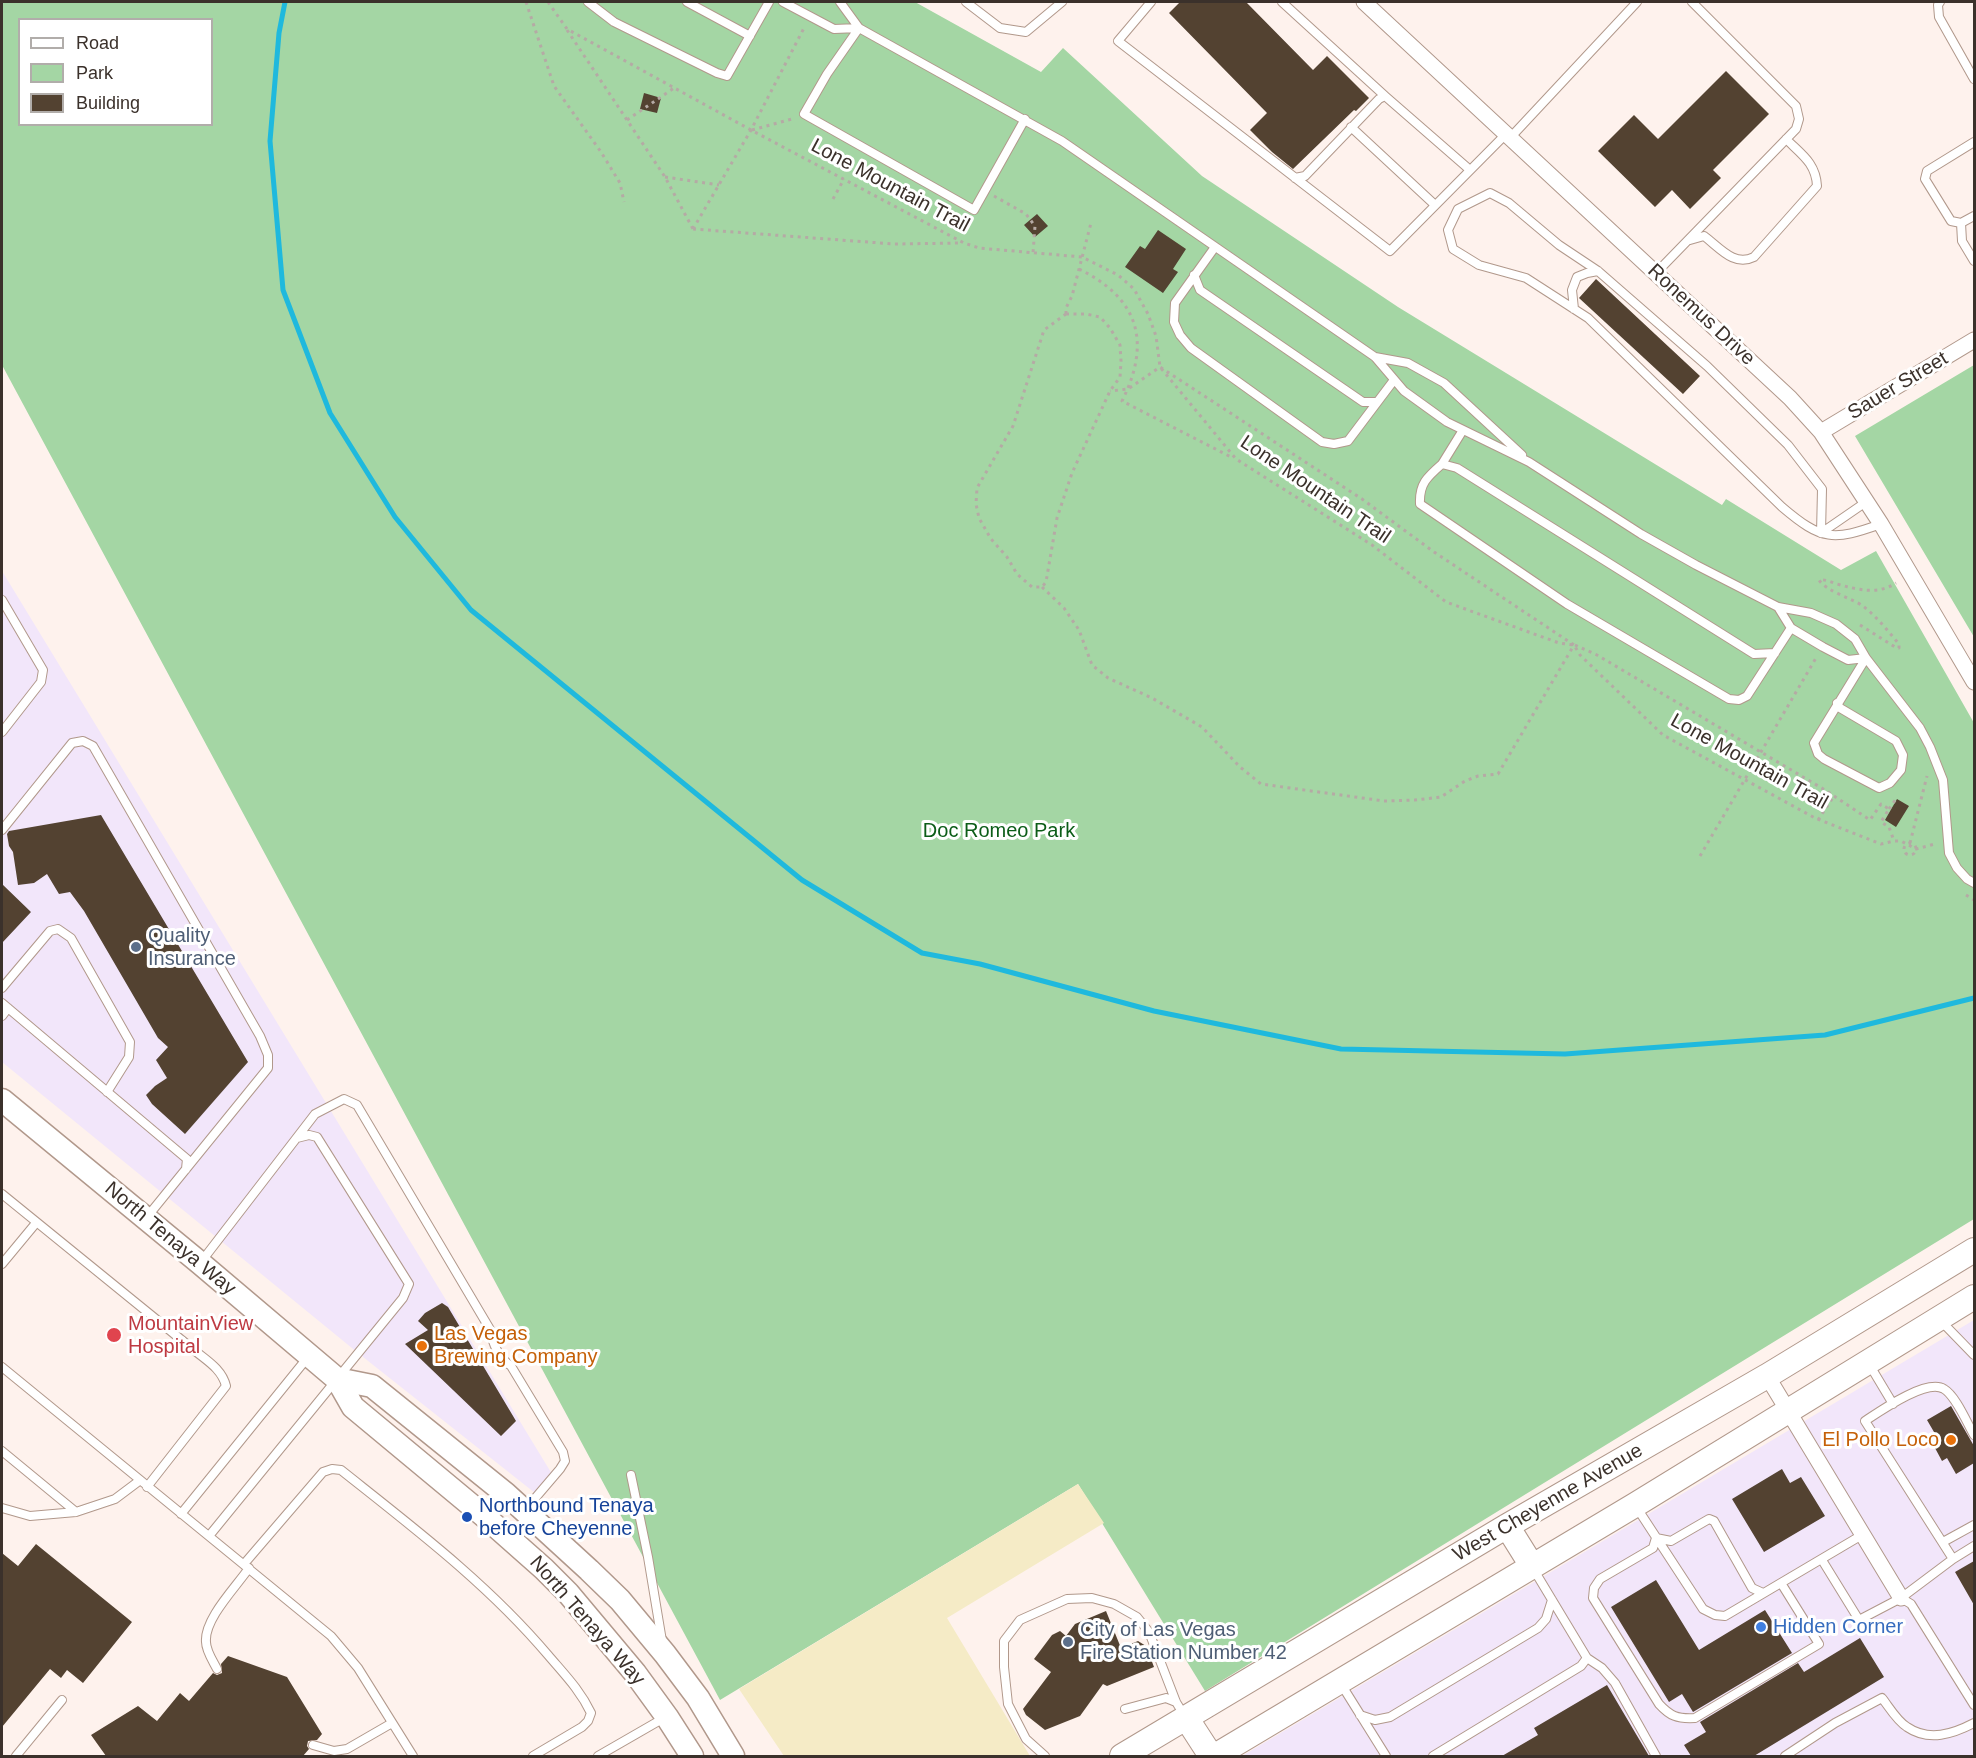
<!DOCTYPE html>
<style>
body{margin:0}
#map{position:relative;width:1976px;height:1758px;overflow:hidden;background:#fef2ed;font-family:Helvetica,sans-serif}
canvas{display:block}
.frame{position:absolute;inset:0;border:3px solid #3b312b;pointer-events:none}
.legend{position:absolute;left:18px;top:18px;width:195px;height:108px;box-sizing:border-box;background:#fff;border:2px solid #b1adaa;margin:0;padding:8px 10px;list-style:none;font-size:18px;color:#3b312b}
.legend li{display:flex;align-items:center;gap:12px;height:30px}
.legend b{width:30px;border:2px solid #b1adaa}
</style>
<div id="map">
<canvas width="1976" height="1758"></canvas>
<div class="frame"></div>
<ul class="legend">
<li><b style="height:8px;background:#fff"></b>Road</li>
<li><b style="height:16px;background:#a4d6a4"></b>Park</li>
<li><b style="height:16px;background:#534231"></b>Building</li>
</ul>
</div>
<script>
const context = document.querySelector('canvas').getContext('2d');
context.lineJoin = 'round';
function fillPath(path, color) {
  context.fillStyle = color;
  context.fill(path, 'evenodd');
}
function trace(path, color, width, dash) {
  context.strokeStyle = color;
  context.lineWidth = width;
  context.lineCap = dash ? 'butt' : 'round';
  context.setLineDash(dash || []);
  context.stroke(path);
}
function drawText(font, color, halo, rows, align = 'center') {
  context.font = font + ' Helvetica,sans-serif';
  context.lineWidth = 6;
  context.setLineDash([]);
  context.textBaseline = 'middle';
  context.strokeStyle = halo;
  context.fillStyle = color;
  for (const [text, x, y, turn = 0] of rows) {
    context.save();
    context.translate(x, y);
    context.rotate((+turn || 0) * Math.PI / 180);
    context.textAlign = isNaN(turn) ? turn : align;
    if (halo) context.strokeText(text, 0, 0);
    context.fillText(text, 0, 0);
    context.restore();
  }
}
const commercial = new Path2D(`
 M 2,571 L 552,1474 L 535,1493 L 358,1353 L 2,1062 Z
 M 1974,1320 L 1974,1756 L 1242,1756 Z`);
const green = new Path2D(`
 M 2,2 L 915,2 L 1041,72 L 1063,48 L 1202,176 L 1398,307 L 1722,505 L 1726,499 L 1841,570 L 1876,551 L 1974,723 L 1974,1219 L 1205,1691 L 1078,1484 L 720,1700 L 2,365 ZM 20,20 L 212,20 L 212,124 L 20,124 Z
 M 1974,365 L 1974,637 L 1855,436 Z`);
const sand = new Path2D(`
 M 1078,1484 L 1104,1523 L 947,1618 L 1030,1756 L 784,1756 L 739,1689 Z`);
const stream = new Path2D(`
 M 285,2 L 279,33 L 270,141 L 283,290 L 330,413 L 395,517 L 471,610 L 802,880 L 922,953 L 980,964 L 1154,1011 L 1341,1049 L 1565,1054 L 1825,1035 L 1974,998`);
const building = new Path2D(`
 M 1180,2 L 1246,2 L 1313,70 L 1327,56 L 1369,98 L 1356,111 L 1354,110 L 1293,169 L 1272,152 L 1250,130 L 1267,113 L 1169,13 Z
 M 1726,71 L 1769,114 L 1713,170 L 1721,178 L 1690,209 L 1672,190 L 1655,207 L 1598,151 L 1634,115 L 1658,139 Z
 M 644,93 L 661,98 L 657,113 L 640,109 Z
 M 1037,214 L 1048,226 L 1035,237 L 1024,225 Z
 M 1158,230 L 1186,249 L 1173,269 L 1178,272 L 1163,293 L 1125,267 L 1140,246 L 1145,249 Z
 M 1596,279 L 1700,376 L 1683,394 L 1579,298 Z
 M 1897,799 L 1909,806 L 1896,827 L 1885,820 Z
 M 101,815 L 248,1062 L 185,1134 L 152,1104 L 146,1095 L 155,1086 L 167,1078 L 156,1060 L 168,1047 L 158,1038 L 84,911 L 70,892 L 59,894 L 47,874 L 34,883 L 18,885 L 13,852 L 9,846 L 7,834 L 9,831 Z
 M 2,884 L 31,912 L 2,943 Z
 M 442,1303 L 448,1307 L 516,1421 L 501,1436 L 405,1344 L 428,1330 L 418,1321 L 425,1313 Z
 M 1951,1406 L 1974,1446 L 1974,1463 L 1956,1474 L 1947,1458 L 1942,1461 L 1935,1448 L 1941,1444 L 1927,1420 Z
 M 1782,1469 L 1790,1483 L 1801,1477 L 1825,1516 L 1764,1552 L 1732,1499 Z
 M 36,1544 L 132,1622 L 83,1683 L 67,1670 L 61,1678 L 50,1669 L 2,1727 L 2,1553 L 18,1566 Z
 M 1974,1561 L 1974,1605 L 1955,1572 Z
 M 1656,1580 L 1699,1650 L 1765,1610 L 1792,1653 L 1693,1712 L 1682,1694 L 1669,1702 L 1611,1607 Z
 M 1106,1611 L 1121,1648 L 1138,1641 L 1146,1646 L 1154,1667 L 1107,1686 L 1103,1684 L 1080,1716 L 1045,1730 L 1026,1715 L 1023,1709 L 1051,1672 L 1034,1659 L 1052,1635 L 1060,1631 L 1066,1636 L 1075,1624 Z
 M 1860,1638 L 1884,1677 L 1754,1756 L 1691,1756 L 1684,1745 L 1706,1732 L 1700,1722 L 1798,1663 L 1804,1672 Z
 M 228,1656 L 287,1677 L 322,1734 L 317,1740 L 308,1741 L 307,1746 L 309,1749 L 303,1756 L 106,1756 L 91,1735 L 138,1706 L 157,1721 L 180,1693 L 189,1701 L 213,1673 L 217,1675 L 222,1673 L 221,1664 Z
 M 1607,1685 L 1649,1756 L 1502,1756 L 1538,1735 L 1534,1728 Z`);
const path = new Path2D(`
 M 526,2 L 554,86 L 601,152 L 620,183 L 624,202
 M 548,2 L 567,29 L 751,130 L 964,243 L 979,248 L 1082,257 L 1118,275 L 1134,289 L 1148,314 L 1156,336 L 1160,367 L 1236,459 L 1372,545 L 1446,602 L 1559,643 L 1574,645 L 1580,655 L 1663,735 L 1815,818 L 1881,844 L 1894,841 L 1901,841 L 1916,849 L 1935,844
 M 567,30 L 665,177 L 693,229
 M 627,120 L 674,88
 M 752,130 L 792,119
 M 665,177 L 719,185
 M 994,196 L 1026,214 L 1035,226 L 1033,253
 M 833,199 L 844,179
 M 693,229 L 894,244 L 962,243
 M 693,229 L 751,130 L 804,28
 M 1079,269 C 1138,298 1152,341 1122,401 L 1233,458
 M 1066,314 L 1086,314 L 1100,317 L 1110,328 L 1120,345 L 1121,361 L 1120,377 L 1110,391 L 1072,473 L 1057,518 L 1046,582 L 1042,587 L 1032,587 L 1017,574 L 1007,557 L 991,539 L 979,518 L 976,504 L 977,488 L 1013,426 L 1044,330 Z
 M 1066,314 L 1066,308 L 1072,296 L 1091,223
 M 1042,587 L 1064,608 L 1079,630 L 1092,665 L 1108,678 L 1152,698 L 1202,727 L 1240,767 L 1261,784 L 1384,801 L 1415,800 L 1441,797 L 1465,781 L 1478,776 L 1498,774 L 1574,645 L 1434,552 L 1362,499 L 1160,367 L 1128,389 L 1110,391
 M 1860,625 L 1895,647 L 1899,648 L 1899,644 C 1888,631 1877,617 1863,606 C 1851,598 1826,591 1819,580 C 1825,579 1831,582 1837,584 C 1859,590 1877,595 1896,583
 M 1575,645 L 1597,655 L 1825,790 L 1870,820 L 1881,804 L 1889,809 L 1881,822 L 1889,827 L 1894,841
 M 1889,809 L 1896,799
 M 1818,820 L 1834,796
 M 1910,843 L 1927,776
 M1904 849a6 6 0 1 1 12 0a6 6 0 1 1-12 0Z
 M 1700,856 L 1816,658
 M 1966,895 L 1974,900`);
const service = new Path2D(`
 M 588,2 L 614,22 L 717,73 L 727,76 L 769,2
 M 687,2 L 750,36
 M 783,2 L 834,29 L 859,28
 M 840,2 L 859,28 L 1062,141 L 1375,357 L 1404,391 L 1447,422 L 1529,462 L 1641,534 L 1696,565 L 1778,607 L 1811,613 L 1836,624 L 1855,639 L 1866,658 L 1920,728 L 1930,747 L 1943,780 L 1949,853 L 1957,868 L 1967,879 L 1974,883
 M 966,2 L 1000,28 L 1026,32 L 1062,2
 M 1151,2 L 1118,41 L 1390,251 L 1506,134
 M 1282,2 L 1385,96
 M 1940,2 L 1938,5 L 1939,17 L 1974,79
 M 859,28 L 827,74 L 804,114 L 974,210 L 1025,119
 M 1351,127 L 1435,205
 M 1510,138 L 1637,2
 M 1295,178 L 1305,176 L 1379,99 L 1385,96 L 1470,170
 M 1974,216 L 1961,223 L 1962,241 L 1974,261
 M 1961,223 L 1951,221 L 1925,179 L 1927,171 L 1974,142
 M 1690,240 L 1704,236 C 1720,248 1734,267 1754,257 L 1817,186 C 1816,163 1801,154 1786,139
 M 1215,247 L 1175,303 L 1174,322 L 1180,335 L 1191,348 L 1322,442 L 1334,444 L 1348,441 L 1394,380
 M 1656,273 L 1796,129 L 1799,119 L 1796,106 L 1692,2
 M 1194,275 L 1200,290 L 1363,402 L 1377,402
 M 1574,309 L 1572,290 L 1577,277 L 1587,273 L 1598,271
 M 1375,357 L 1408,363 L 1444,383 L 1522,455
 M 1442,464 L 1463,430
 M 1821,533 L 1822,489 L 1788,445 L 1707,366 L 1598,271 L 1559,245 L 1509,203 L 1490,193 L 1458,209 L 1448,230 L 1453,249 L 1479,265 L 1526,278 L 1588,318 L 1782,507 C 1822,541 1833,541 1881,524
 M 1821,533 L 1866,502
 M 2,600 L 43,670 L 41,682 L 2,732
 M 1778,607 L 1791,628 L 1823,647 L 1848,660 L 1866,658
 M 1775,653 L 1754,654 L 1457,468 L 1442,464 C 1427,477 1419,484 1420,504 L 1567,604 L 1729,699 L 1739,700 L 1747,696 L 1791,628
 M 1837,703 L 1840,708 L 1896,741 L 1903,755 L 1901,770 L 1890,783 L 1879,788 L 1824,759 L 1818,754 L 1814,743 L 1866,658
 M 2,830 L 72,743 L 83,741 L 93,746 L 260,1036 L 268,1055 L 268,1068 L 147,1217
 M 2,988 L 50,931 L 58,929 L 71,938 L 130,1042 L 129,1057 L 107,1092
 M 2,1003 L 187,1159 L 186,1169
 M 2,1016 L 8,1008
 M 2,1194 L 194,1350 C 206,1360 222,1369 226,1386 L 147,1487
 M 201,1262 L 315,1114 L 344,1099 L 357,1105 L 491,1331 C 492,1344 500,1359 511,1366 L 563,1452 L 565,1461 L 560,1469 L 525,1510
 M 2,1264 L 36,1223
 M 1940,1320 L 1974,1355
 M 1869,1364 L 1893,1404
 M 2,1367 L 331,1636 L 358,1668 L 413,1756
 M 1974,1435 C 1967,1423 1956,1396 1944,1389 C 1927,1378 1880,1411 1865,1421 L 1953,1559 L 1974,1546
 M 2,1451 L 76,1512
 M 631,1475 L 648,1557 L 662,1641
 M 2,1508 L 30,1516 L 76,1512 L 115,1499 L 139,1481
 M 1637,1508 L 1703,1609 L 1715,1615 L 1725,1616 L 1862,1535
 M 181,1514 L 308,1357
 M 209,1536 L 403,1298 L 409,1284 L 317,1137 L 309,1135 L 297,1138
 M 1943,1542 L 1974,1525
 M 1822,1560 L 1859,1620 L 1901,1598 L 1953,1559
 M 244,1564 L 323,1472 L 332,1469 L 341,1470 C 414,1528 488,1584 548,1655 C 565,1675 580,1690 591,1713 L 588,1721 L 582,1727 L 533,1756
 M 1534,1570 L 1587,1658 L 1602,1668 L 1615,1683 L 1656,1756
 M 1763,1593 L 1752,1588 L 1714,1521 L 1709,1519 L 1671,1541 L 1656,1538 L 1653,1548 L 1600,1579 L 1594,1588 L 1593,1598 L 1659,1704 C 1670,1716 1677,1719 1695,1718 L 1819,1644 L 1781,1583
 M 1901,1598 L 1911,1604 L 1974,1705
 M 217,1669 C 213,1661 206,1651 206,1642 C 204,1619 236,1587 249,1568
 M 1341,1684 L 1386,1756
 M 1125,1709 L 1166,1698 L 1176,1702
 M 1360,1715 L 1375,1720 L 1390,1717 L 1538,1628 L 1546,1619 L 1552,1600
 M 313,1745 L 334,1751 L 347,1749 L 392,1723
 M 16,1756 L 62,1700
 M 598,1756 L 664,1718
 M 1045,1756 L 1026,1739 L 1008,1704 L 1004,1667 L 1004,1641 L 1020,1620 L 1067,1599 L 1092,1598 L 1114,1604 L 1137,1617 L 1149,1632 L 1176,1702 L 1184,1715
 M 1433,1756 L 1581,1666 L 1587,1658
 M 1785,1756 L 1835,1723 L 1882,1698 C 1889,1707 1897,1721 1907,1727 C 1929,1742 1953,1734 1974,1723`);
const minor = new Path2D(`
 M 1364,2 L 1790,398 L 1821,432 L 1881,524 L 1974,682
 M 1821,432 L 1974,340
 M 1767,1376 L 1901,1598`);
const secondary = new Path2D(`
 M 2,1100 L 200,1263 L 337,1379 L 353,1407 L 483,1515 L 544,1569 L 568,1593 L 635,1673 L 667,1717 L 692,1756
 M 337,1379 L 372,1386 L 506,1494 L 589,1570 L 620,1600 L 665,1654 L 698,1698 L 733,1756`);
const primary = new Path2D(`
 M 1507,1526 L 1532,1566
 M 1187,1719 L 1211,1756
 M 1122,1756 L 1507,1526 L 1767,1376 L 1974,1250
 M 1215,1756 L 1635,1505 L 1974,1297`);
const markers = [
 [136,947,6,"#5c6f8a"],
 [114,1335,8,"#e0444e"],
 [422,1346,6,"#e8710a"],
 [1951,1440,6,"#e8710a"],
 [467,1517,6,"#1a4fb4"],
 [1761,1627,6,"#3f7fe0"],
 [1068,1642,6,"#5c6f8a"]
];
const streetNames = [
 ["Lone Mountain Trail",890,186,28],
 ["Ronemus Drive",1701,315,43],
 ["Sauer Street",1898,386,-31],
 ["Lone Mountain Trail",1315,490,34],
 ["Lone Mountain Trail",1749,762,29],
 ["North Tenaya Way",170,1239,40],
 ["West Cheyenne Avenue",1548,1503,-30],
 ["North Tenaya Way",587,1621,49]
];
const parkNames = [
 ["Doc Romeo Park",999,831]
];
const serviceNames = [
 ["Quality",148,936],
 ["Insurance",148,959],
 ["City of Las Vegas",1080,1630],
 ["Fire Station Number 42",1080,1653]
];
const healthNames = [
 ["MountainView",128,1324],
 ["Hospital",128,1347]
];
const foodNames = [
 ["Las Vegas",434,1334],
 ["Brewing Company",434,1357],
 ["El Pollo Loco",1939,1440,"right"]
];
const transitNames = [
 ["Northbound Tenaya",479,1506],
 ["before Cheyenne",479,1529]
];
const shopNames = [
 ["Hidden Corner",1773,1627]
];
fillPath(commercial, '#f2e6fa');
fillPath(green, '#a4d6a4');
fillPath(sand, '#f5ebc6');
trace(stream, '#1fb9dd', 5);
fillPath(building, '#534231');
trace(service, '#b1988b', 10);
trace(minor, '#b1988b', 17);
trace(secondary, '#b1988b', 25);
trace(primary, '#b1988b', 26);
trace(path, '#b5aaa5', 3, [3, 4.5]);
trace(service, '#fff', 8);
trace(minor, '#fff', 15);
trace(secondary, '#fff', 22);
trace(primary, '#fff', 24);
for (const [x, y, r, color] of markers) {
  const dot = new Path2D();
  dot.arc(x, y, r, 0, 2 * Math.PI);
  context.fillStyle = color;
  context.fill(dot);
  trace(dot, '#fff', 2);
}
drawText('20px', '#3b312b', '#fff', streetNames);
drawText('20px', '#0c5d18', '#fff', parkNames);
drawText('20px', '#4e5e75', '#fff', serviceNames, 'left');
drawText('20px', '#be3a42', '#fff', healthNames, 'left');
drawText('20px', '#c56008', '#fff', foodNames, 'left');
drawText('20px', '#164399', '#fff', transitNames, 'left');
drawText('20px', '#366cbe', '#fff', shopNames, 'left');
</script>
